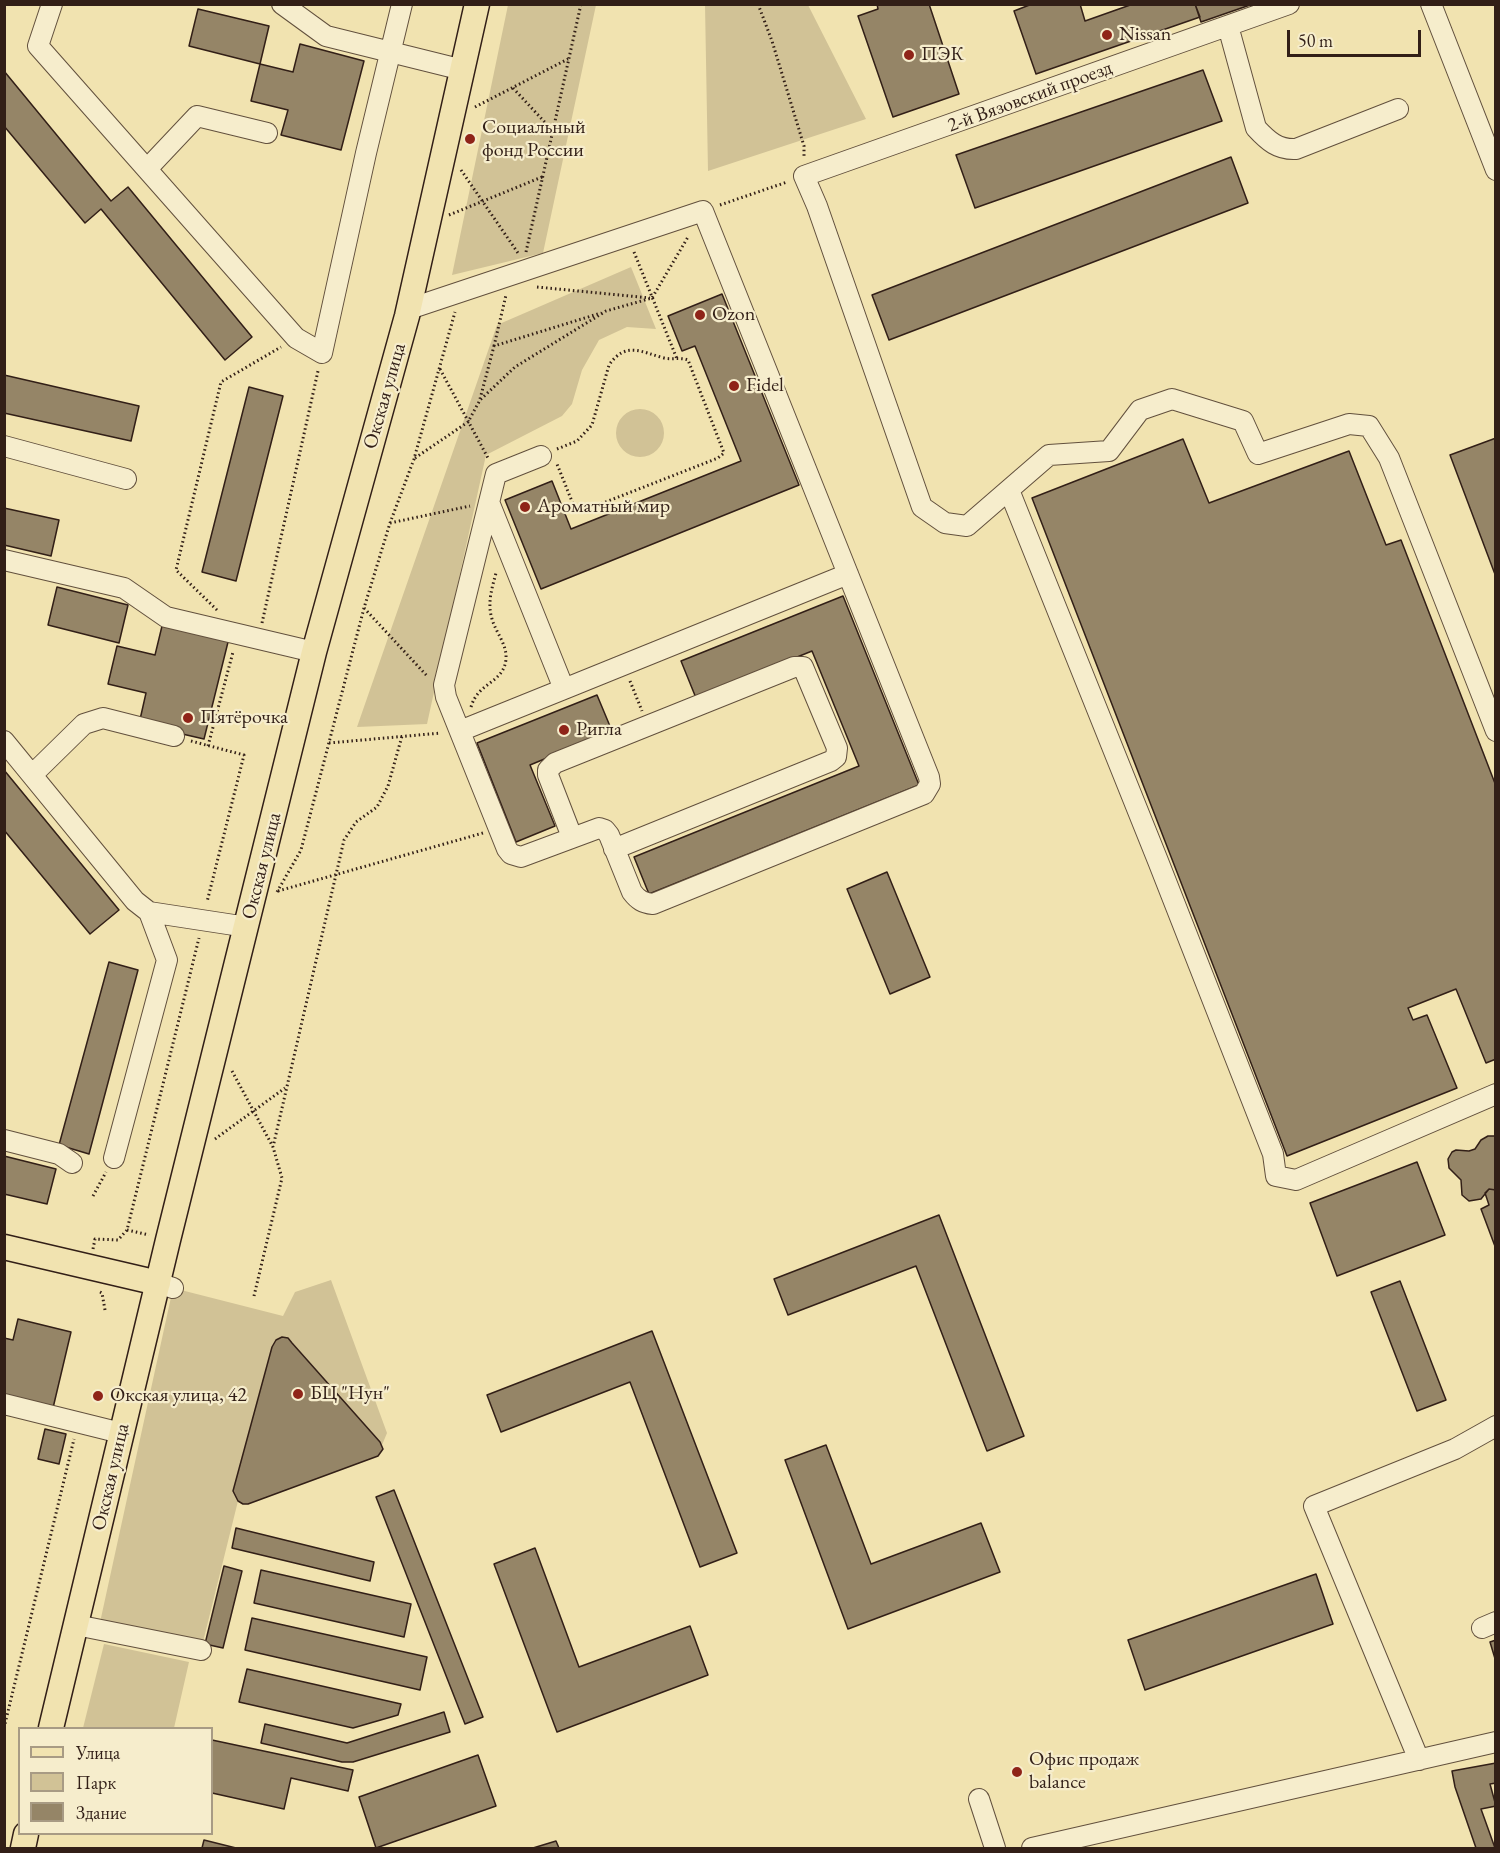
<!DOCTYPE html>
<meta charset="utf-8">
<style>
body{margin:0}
#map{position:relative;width:1500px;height:1853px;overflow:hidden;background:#f1e3b0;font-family:"EB Garamond",serif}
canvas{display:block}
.frame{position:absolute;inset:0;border:6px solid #321f17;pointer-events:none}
.legend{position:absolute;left:18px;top:1727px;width:195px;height:108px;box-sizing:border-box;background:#f6edcc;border:2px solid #a89b84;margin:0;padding:8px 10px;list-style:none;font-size:18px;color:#321f17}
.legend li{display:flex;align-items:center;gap:12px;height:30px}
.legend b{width:30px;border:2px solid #a89b84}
.scale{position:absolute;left:1287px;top:30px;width:134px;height:27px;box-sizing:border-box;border:3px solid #321f17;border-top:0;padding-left:8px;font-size:18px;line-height:21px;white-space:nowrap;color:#321f17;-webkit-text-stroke:4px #f6edcc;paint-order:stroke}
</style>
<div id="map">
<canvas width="1500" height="1853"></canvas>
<div class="frame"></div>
<ul class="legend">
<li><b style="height:8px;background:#f1e3b0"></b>Улица</li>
<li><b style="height:16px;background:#d1c296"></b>Парк</li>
<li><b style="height:16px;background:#958567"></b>Здание</li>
</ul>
<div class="scale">50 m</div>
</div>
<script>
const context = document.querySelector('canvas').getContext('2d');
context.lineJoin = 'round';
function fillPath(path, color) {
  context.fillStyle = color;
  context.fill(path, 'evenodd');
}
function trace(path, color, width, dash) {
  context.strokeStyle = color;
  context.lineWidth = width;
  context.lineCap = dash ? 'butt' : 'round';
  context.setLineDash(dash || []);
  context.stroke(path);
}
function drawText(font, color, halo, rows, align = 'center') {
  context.font = font + ' "EB Garamond",serif';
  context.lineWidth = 4.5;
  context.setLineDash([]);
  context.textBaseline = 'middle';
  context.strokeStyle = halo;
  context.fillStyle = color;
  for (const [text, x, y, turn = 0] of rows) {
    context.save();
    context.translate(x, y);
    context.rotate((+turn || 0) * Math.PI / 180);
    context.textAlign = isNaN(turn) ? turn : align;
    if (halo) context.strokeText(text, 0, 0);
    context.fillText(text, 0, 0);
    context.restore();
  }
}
const green = new Path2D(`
 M 508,5 L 596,5 L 543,253 L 452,275 Z
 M 705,5 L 808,5 L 866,119 L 708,171 Z
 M 631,267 L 656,329 L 627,327 L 599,340 L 582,370 L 572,404 L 562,416 L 486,455 L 427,724 L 357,727 L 497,325 Z
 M616 433a24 24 0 1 1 48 0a24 24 0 1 1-48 0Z
 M 331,1280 L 387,1433 L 382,1445 L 288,1338 L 276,1340 L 272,1347 L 233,1491 L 238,1501 L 201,1650 L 99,1627 L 173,1288 L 283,1316 L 295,1292 Z
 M 104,1644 L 189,1662 L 174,1728 L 83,1728 Z`);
const building = new Path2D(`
 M 877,4 L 929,4 L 959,94 L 893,117 L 858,16 L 878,9 Z
 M 1032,4 L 1080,4 L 1085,21 L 1133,4 L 1195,4 L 1200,17 L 1036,74 L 1014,11 Z
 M 1195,4 L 1250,4 L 1250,5 L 1201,22 Z
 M 198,9 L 269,26 L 260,64 L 189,46 Z
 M 300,44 L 364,61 L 341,150 L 281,135 L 288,110 L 251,101 L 260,64 L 293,72 Z
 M 1203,70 L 1222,121 L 975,208 L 956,155 Z
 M 4,71 L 111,201 L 128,187 L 252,337 L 225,360 L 101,209 L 85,223 L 4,126 Z
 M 1231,157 L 1248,203 L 889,340 L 872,295 Z
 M 722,294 L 799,485 L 541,589 L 505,500 L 552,481 L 571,529 L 741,461 L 695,346 L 682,351 L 668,316 Z
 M 4,375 L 139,406 L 131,441 L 4,413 Z
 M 249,387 L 283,396 L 236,581 L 202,572 Z
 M 1496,438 L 1496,577 L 1450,455 Z
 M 1183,439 L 1209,503 L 1349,451 L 1386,545 L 1401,540 L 1496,786 L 1496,1059 L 1486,1063 L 1456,989 L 1408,1008 L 1413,1020 L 1427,1015 L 1457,1088 L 1287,1156 L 1032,498 Z
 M 4,508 L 59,520 L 51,556 L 4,545 Z
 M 57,587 L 128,605 L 119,643 L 48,625 Z
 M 843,596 L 919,785 L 649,894 L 634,857 L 859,766 L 812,651 L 696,698 L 681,661 Z
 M 163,622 L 229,638 L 204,739 L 139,724 L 146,693 L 108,684 L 117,646 L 155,655 Z
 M 597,695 L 612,731 L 530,765 L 555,826 L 516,842 L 477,743 Z
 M 4,770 L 119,910 L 90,934 L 4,830 Z
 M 887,872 L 930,977 L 890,994 L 847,889 Z
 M 109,962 L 138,970 L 89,1154 L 59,1145 Z
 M 1488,1136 L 1496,1136 L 1496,1190 L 1489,1189 L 1481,1199 L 1469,1201 L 1462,1195 L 1461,1180 L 1449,1168 L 1448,1159 L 1452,1152 L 1456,1150 L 1469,1151 L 1475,1149 L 1481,1140 Z
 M 4,1156 L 56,1169 L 47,1204 L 4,1194 Z
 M 1417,1162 L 1445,1235 L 1337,1276 L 1310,1203 Z
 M 1489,1189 L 1496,1190 L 1496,1249 L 1481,1209 L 1489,1205 L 1485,1193 Z
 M 939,1215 L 1024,1436 L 987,1451 L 916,1266 L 788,1315 L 774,1279 Z
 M 1400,1281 L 1446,1400 L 1417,1411 L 1371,1292 Z
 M 18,1319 L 71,1332 L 53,1408 L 4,1397 L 4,1338 L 13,1340 Z
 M 652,1331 L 737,1553 L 700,1567 L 630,1382 L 501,1432 L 487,1395 Z
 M 282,1337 L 288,1338 L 292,1343 L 380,1442 L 383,1449 L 378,1456 L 248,1504 L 243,1504 L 238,1501 L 233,1491 L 272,1347 L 276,1340 Z
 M 45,1429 L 66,1434 L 59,1464 L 38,1459 Z
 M 826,1445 L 871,1564 L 981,1523 L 1000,1572 L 848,1629 L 785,1460 Z
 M 394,1490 L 483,1717 L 465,1724 L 376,1497 Z
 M 236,1528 L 374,1562 L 370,1581 L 232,1548 Z
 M 535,1548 L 579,1667 L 690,1626 L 708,1675 L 557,1732 L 494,1564 Z
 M 224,1566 L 242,1571 L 223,1648 L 205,1644 Z
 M 261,1570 L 411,1604 L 404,1637 L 254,1603 Z
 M 1316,1574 L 1333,1624 L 1145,1690 L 1128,1640 Z
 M 252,1618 L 427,1657 L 420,1690 L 245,1650 Z
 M 1496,1640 L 1496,1662 L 1490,1642 Z
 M 247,1669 L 401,1704 L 398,1715 L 353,1728 L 239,1702 Z
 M 444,1712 L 450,1732 L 353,1762 L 342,1762 L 261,1743 L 265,1724 L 347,1743 Z
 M 212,1740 L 353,1770 L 348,1791 L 291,1778 L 284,1809 L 212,1793 Z
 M 478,1755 L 496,1806 L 376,1848 L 359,1797 Z
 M 1496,1763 L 1496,1783 L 1490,1784 L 1496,1806 L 1481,1809 L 1495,1848 L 1476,1848 L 1455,1787 L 1452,1771 Z
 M 204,1840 L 236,1848 L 202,1848 Z
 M 556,1841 L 559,1848 L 533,1848 Z`);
const path = new Path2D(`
 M 758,4 L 772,41 L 804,146 L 804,157
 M 513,88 L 553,131
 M 475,107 L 568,59
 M 461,170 L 518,253
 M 720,205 L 787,182
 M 449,215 L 542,177
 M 526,252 L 581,4
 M 634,252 L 677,359
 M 537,287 L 650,298
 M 494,346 L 506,295
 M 440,369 L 488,458
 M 480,399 L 494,346 L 601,313
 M 557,449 L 577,441 L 592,425 L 609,365 C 626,341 641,352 664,358 C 672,360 680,357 688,360 L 724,453 L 718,458 L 580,512 L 575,509 L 557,464
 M 415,458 L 468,422 L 480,400 L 515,367 L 606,311 L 652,298 L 688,237
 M 390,523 L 470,506
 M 364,608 L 428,677
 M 217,610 L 176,570 L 221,382 L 281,347
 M 262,623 L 318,371
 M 630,681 L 642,711
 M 471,707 C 478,682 504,683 506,659 C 507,644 496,633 492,619 C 487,603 492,588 496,573
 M 191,741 L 244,755 L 207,902
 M 329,743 L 441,733
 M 208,746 L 233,652
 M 278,891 L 483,833
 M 277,892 L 301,850 L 364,608 L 390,523 L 414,459 L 455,312
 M 232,1071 L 273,1147
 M 215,1139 L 285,1088
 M 93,1196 L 106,1172
 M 127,1230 L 149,1235
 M 93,1249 L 95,1239 L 118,1240 L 127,1230 L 199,938
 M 100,1292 L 102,1293 L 105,1310
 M 254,1296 L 282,1178 L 273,1147 L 344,840 L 356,822 L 377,807 L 388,786 L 402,736
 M 4,1728 L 74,1439`);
const minor = new Path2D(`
 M 52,4 L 38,46 L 296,338 L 322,353 L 366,153 L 402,4
 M 282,4 L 326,36 L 463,70
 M 1289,4 L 804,176 L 817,206 L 922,507 L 945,523 L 967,526 L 1049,455 L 1109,451 L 1140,410 L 1172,399 L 1243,421 L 1258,454 L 1349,424 L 1369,426 L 1389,458 L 1496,731
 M 1431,4 L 1496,170
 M 1228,26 L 1256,128 C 1268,141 1278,150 1296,149 L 1398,109
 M 147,169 L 197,116 L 267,133
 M 409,309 L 703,211 L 929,777 L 930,784 L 924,794 L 653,904 C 643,903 638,900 632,892 L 609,835 L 605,830 L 599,828 L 521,857 L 511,854 L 507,849 L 446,697 L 444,685 L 496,474 L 541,456
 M 4,446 L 126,479
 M 1009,490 L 1158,861 L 1273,1154 L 1276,1176 L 1296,1180 L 1496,1094
 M 4,560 L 124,588 L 166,617 L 314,652
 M 564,689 L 848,574
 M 460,731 L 564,689 L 489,502
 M 4,741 L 135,901 L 149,912 L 247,927
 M 32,775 L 84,724 L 103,718 L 174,736
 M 572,837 L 548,775 L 548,770 L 555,763 L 794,667 L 803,667 L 837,748 L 836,757 L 831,761 L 614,849
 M 4,1140 L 59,1154 L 72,1163
 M 114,1158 L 167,960 L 149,912
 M 158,1283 L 173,1288
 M 4,1404 L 121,1433
 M 76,1625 L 201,1650
 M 1482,1628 L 1496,1622
 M 1419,1760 L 1314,1506 L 1455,1449 L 1496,1426
 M 979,1799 L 995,1848
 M 1032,1848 L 1496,1742`);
const major = new Path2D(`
 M 4,1247 L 158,1283
 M 51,1728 L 168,1240 L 314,652 L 407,316 L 477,4
 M 23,1848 L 26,1834`);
const markers = [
 [1107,35,6,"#8f2418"],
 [909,55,6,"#8f2418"],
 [470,139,6,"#8f2418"],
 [700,315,6,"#8f2418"],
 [734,386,6,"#8f2418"],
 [525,507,6,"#8f2418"],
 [188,718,6,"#8f2418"],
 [564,730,6,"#8f2418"],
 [298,1394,6,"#8f2418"],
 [98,1396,6,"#8f2418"],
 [1017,1772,6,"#8f2418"]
];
const poiNames = [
 ["Nissan",1119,35],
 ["ПЭК",921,55],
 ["Социальный",482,128],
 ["фонд России",482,151],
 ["Ozon",712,315],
 ["Fidel",746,386],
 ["Ароматный мир",537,507],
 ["Пятёрочка",200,718],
 ["Ригла",576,730],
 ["БЦ \"Нун\"",310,1394],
 ["Окская улица, 42",110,1396],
 ["Офис продаж",1029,1760],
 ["balance",1029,1783]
];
const streetNames = [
 ["2-й Вязовский проезд",1030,97,-20],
 ["Окская улица",385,396,-74],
 ["Окская улица",262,866,-76],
 ["Окская улица",111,1477,-77]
];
fillPath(green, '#d1c296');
fillPath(building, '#958567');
trace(building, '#321f17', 1.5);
trace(minor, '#62503d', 22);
trace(major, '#321f17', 27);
trace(path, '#321f17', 3, [1.5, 3]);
trace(minor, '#f6edcc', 20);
trace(major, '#f1e3b0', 24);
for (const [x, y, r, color] of markers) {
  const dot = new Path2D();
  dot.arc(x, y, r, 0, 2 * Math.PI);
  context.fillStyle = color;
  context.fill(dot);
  trace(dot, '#f6edcc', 2);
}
drawText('20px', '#321f17', '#f6edcc', poiNames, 'left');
drawText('20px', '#321f17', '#f6edcc', streetNames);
</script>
